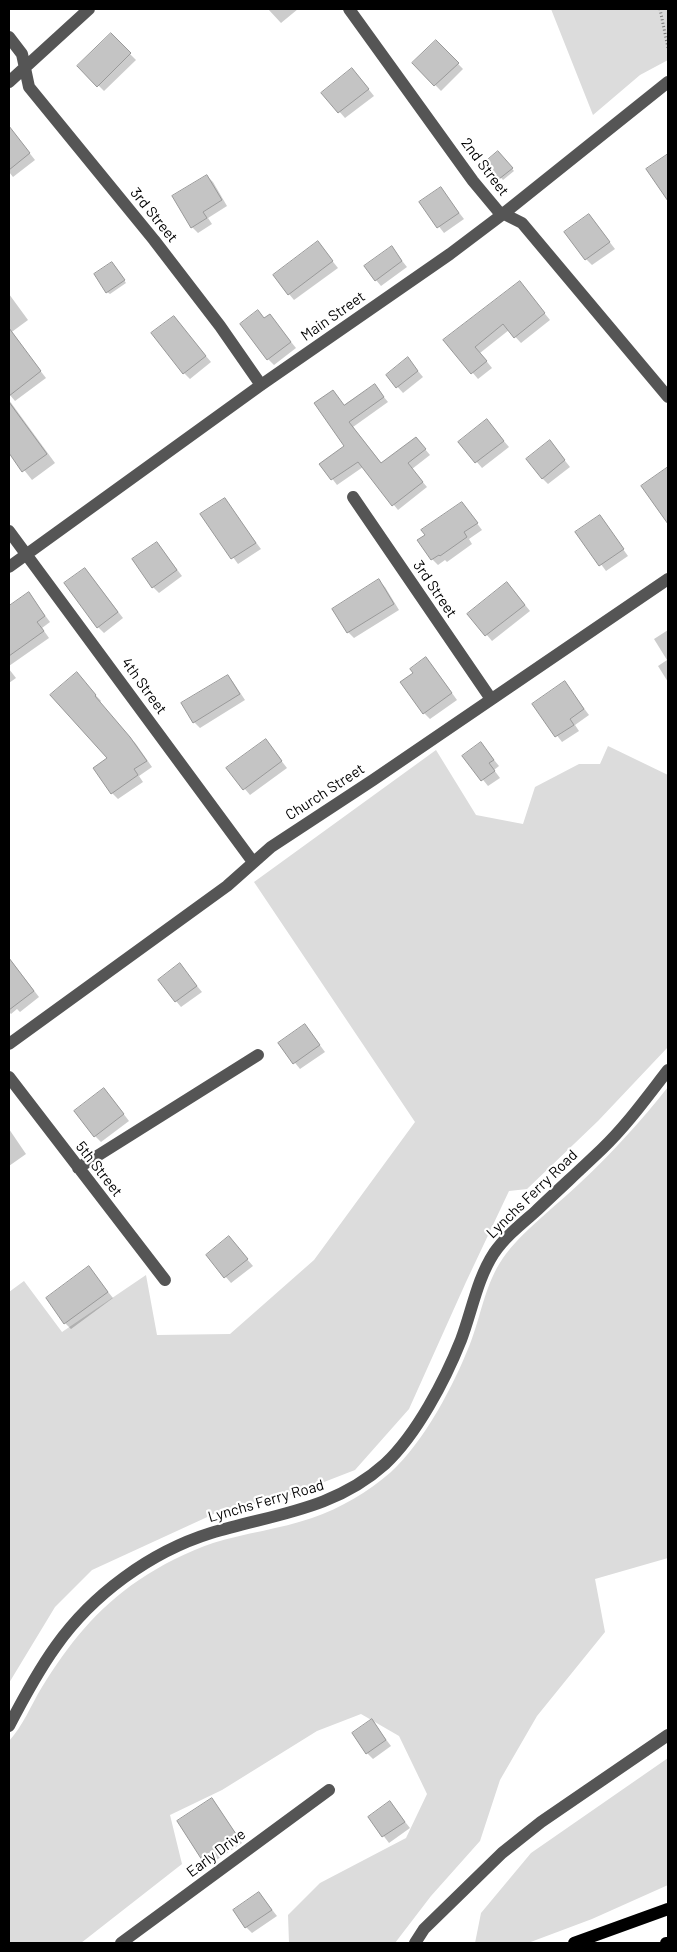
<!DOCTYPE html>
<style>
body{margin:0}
#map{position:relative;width:677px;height:1952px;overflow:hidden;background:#fff;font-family:Barlow,sans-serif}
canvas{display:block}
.frame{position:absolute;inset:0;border:10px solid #000;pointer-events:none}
</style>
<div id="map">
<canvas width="677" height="1952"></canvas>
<div class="frame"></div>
</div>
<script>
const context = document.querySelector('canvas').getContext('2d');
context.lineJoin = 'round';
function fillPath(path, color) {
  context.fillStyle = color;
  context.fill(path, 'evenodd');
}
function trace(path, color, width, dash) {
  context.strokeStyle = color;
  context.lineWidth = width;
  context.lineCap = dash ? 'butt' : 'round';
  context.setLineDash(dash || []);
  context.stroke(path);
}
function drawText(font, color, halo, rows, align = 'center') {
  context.font = font + ' Barlow,sans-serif';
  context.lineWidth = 4.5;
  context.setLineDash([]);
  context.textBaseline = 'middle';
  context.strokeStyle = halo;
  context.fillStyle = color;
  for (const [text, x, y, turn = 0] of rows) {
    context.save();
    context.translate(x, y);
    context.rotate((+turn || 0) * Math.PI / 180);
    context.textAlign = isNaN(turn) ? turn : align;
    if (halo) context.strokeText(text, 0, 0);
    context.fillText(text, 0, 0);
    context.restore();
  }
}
const green = new Path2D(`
 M 551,9 L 668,9 L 668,60 L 640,75 L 593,115 Z
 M 608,746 L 668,775 L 668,1047 L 598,1121 L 527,1189 L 509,1191 L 466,1282 L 409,1409 L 355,1470 L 288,1496 L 216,1513 L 92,1570 L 55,1607 L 9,1683 L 9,1292 L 24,1281 L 62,1332 L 146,1275 L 157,1335 L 230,1334 L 314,1260 L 415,1122 L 254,882 L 436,750 L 476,815 L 523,824 L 535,787 L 579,764 L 600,764 Z
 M 668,1087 L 668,1558 L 595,1579 L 605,1632 L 537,1716 L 500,1780 L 480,1841 L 431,1896 L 395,1943 L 289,1943 L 288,1915 L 320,1883 L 406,1838 L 427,1794 L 399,1736 L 361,1714 L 317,1731 L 222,1790 L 170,1815 L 182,1864 L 81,1943 L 9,1943 L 9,1741 C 23,1726 31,1705 42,1687 C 68,1645 97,1608 139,1580 C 161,1565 187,1552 213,1543 C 245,1533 280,1529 312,1518 C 341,1508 368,1492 391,1472 C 424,1442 454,1385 470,1344 C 481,1316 485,1284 503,1258 C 521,1232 556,1206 580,1183 C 612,1153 641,1121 668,1087 Z
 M 668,1758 L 668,1885 L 592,1919 L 528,1943 L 475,1943 L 481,1913 L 531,1853 Z`);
const shadow = new Path2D(`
 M 268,9 L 298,9 L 281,23 Z
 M 111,35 L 136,60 L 104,91 L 79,66 Z
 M 436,41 L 463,69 L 441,91 L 414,63 Z
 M 358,76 L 374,96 L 345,118 L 323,93 Z
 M 9,127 L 35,160 L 13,177 L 9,172 Z
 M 498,152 L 514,171 L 503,180 L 487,162 Z
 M 207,176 L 213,182 L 227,206 L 208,218 L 212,224 L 198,233 L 192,227 Z
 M 440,188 L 464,219 L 444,233 L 420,202 Z
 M 589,215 L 615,249 L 592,265 L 586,259 Z
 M 318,243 L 338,268 L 294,300 L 289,294 Z
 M 391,247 L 407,267 L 381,286 L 376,280 Z
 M 115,266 L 126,283 L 110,294 L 107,292 Z
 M 525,289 L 550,320 L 521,343 L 509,330 L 480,353 L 492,368 L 478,379 L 445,340 L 473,317 L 475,318 Z
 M 9,294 L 28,320 L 9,334 Z
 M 270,316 L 296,348 L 274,365 L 268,359 L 265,319 Z
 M 174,318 L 211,362 L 190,379 L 184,373 Z
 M 21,346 L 46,378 L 15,401 L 9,394 L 9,356 Z
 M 408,359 L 423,377 L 403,393 L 387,375 Z
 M 379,391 L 388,402 L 353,427 L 382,464 L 420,443 L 430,455 L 412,469 L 427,487 L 398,510 L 363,467 L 337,485 L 321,464 L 346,447 L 345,406 Z
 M 9,400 L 55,463 L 32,480 L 9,451 Z
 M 487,421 L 509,447 L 482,468 L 460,442 Z
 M 555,448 L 570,467 L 548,484 L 542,478 Z
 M 668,468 L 668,521 L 643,486 Z
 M 224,500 L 261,549 L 238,564 L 202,515 Z
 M 462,503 L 482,530 L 469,539 L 472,544 L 447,562 L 445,560 L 438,565 L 432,559 Z
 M 600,517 L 628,556 L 606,571 L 577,532 Z
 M 157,543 L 182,576 L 159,593 L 153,587 Z
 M 90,575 L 123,618 L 104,633 L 98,627 Z
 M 379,581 L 385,587 L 399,610 L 354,638 L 348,632 L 334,609 Z
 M 513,590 L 530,611 L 492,641 L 469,614 Z
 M 29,594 L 50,622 L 42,628 L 49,638 L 9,666 L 9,608 Z
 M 668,630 L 668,682 L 658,666 L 667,660 L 654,639 Z
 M 431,664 L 457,700 L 430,719 L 424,713 Z
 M 9,669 L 16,678 L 9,683 Z
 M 228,676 L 233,682 L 245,700 L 200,728 L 194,722 Z
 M 82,680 L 101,701 L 99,703 L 136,744 L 152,767 L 139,776 L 143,782 L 118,799 L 112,793 L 109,759 Z
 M 565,683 L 589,715 L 575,725 L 579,731 L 562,742 L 533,704 Z
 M 266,741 L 287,768 L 250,795 L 228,769 Z
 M 486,750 L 499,766 L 494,770 L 500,778 L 488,786 L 464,756 Z
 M 9,958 L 39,997 L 20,1012 L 17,1009 L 11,1014 L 9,1012 Z
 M 180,965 L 202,992 L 181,1007 L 176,1001 Z
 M 305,1025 L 325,1052 L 300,1069 L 279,1043 Z
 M 110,1096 L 129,1121 L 101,1142 L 95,1136 Z
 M 9,1129 L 26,1154 L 9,1166 Z
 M 234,1244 L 253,1266 L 231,1283 L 207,1255 Z
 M 89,1268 L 113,1298 L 71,1329 L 65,1323 Z
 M 372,1721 L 391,1746 L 373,1759 L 367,1753 Z
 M 212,1800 L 217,1806 L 242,1843 L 209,1865 L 203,1859 L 178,1822 Z
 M 390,1803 L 410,1828 L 389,1843 L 369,1817 Z
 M 259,1893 L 277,1916 L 252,1933 L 246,1927 Z`);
const building = new Path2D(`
 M 111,33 L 131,53 L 97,87 L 77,66 Z
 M 436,40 L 459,63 L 434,86 L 412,63 Z
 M 352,68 L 369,89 L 338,113 L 321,93 Z
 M 9,126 L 30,153 L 9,170 Z
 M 498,151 L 513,168 L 499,179 L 485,162 Z
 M 668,154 L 668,201 L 646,169 Z
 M 207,175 L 222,200 L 203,212 L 207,218 L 191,228 L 172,196 Z
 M 441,187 L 459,213 L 437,228 L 419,202 Z
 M 589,214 L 610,242 L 585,260 L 564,232 Z
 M 318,241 L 333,261 L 288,295 L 273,275 Z
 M 392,246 L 402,261 L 375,281 L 364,266 Z
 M 112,262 L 125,280 L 106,293 L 94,274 Z
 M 520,281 L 545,313 L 514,338 L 503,324 L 475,347 L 487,361 L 471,374 L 443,340 Z
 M 258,310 L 264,318 L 270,314 L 291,342 L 267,360 L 240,324 Z
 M 174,316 L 206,356 L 183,374 L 151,333 Z
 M 9,328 L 41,371 L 9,396 Z
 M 408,357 L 418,371 L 396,388 L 386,375 Z
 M 375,384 L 384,397 L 349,422 L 381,463 L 416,437 L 426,449 L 408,463 L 423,482 L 392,506 L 358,462 L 331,480 L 319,464 L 344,446 L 314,403 L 333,390 L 344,405 Z
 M 9,402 L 47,454 L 22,472 L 9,453 Z
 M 487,419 L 504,441 L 475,463 L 458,442 Z
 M 550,440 L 565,460 L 542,479 L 526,459 Z
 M 668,467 L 668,524 L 641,486 Z
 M 225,498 L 256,543 L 231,559 L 200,514 Z
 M 462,502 L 478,523 L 464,532 L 467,537 L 440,556 L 439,555 L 431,560 L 417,540 L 425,535 L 421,530 Z
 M 600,515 L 624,549 L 599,566 L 575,532 Z
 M 157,542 L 177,570 L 152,588 L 132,559 Z
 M 85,568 L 118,612 L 97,628 L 64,583 Z
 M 379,579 L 394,604 L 347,633 L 332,609 Z
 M 507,582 L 525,605 L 485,636 L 467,614 Z
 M 29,592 L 45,616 L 37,622 L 44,631 L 9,656 L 9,606 Z
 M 426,657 L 452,693 L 423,714 L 400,682 L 413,673 L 410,669 Z
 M 77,672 L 96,695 L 95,696 L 130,737 L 147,761 L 134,769 L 138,775 L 111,794 L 93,768 L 107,758 L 50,695 Z
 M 228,675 L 240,694 L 193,723 L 181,703 Z
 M 565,681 L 584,709 L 570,719 L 574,725 L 555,737 L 532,704 Z
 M 266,739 L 282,761 L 243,790 L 226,768 Z
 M 481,742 L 494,760 L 489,763 L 495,771 L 481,781 L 462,756 Z
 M 9,958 L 34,991 L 9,1010 Z
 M 180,963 L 197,986 L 175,1002 L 158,980 Z
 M 305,1024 L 320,1045 L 293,1064 L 278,1043 Z
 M 104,1088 L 124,1114 L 94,1137 L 74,1111 Z
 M 229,1236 L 248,1259 L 224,1278 L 206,1255 Z
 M 89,1266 L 108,1292 L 64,1324 L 46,1298 Z
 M 372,1719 L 386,1740 L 366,1754 L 352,1733 Z
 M 212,1798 L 238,1837 L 202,1860 L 177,1821 Z
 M 390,1801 L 405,1822 L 382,1837 L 368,1817 Z
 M 259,1892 L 272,1910 L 245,1928 L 233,1910 Z`);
const path = new Path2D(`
 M 660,9 L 668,48`);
const minor = new Path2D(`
 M 349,9 L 473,181 L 498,211 L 522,223 L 668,397
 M 9,37 L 22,54 L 29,87 L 154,240 L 220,326 L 261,385
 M 9,82 L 89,9
 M 353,497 L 491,699
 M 9,531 L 253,862
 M 9,567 L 261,385 L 450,254 L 503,214 L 668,82
 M 9,1044 L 227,886 L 271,847 L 373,780 L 668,579
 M 9,1077 L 165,1280
 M 78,1168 L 258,1055
 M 9,1726 C 23,1699 38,1671 56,1646 C 92,1595 150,1552 211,1533 C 274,1514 334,1510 385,1464 C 417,1434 445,1380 461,1340 C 472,1311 477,1279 494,1253 C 505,1237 520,1225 535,1212 C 557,1191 580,1170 602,1149 C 627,1125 647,1097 668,1070
 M 121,1943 L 329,1790
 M 415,1943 L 424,1929 L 502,1853 L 541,1822 L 668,1735`);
const major = new Path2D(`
 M 574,1943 L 668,1909
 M 666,1943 L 668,1943`);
const streetNames = [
 ["2nd Street",485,167,53],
 ["3rd Street",154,215,51],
 ["Main Street",333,316,-35],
 ["3rd Street",435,589,56],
 ["4th Street",144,686,54],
 ["Church Street",325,792,-33],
 ["5th Street",99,1169,52],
 ["Lynchs Ferry Road",532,1194,-44],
 ["Lynchs Ferry Road",266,1501,-16],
 ["Early Drive",216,1853,-37]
];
fillPath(green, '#dcdcdc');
fillPath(shadow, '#0003');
fillPath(building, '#c4c4c4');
trace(building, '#999', 1);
trace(path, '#777', 3, [1, 2.5]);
trace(minor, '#555', 12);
trace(major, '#000', 12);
drawText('15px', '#000', '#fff', streetNames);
</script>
